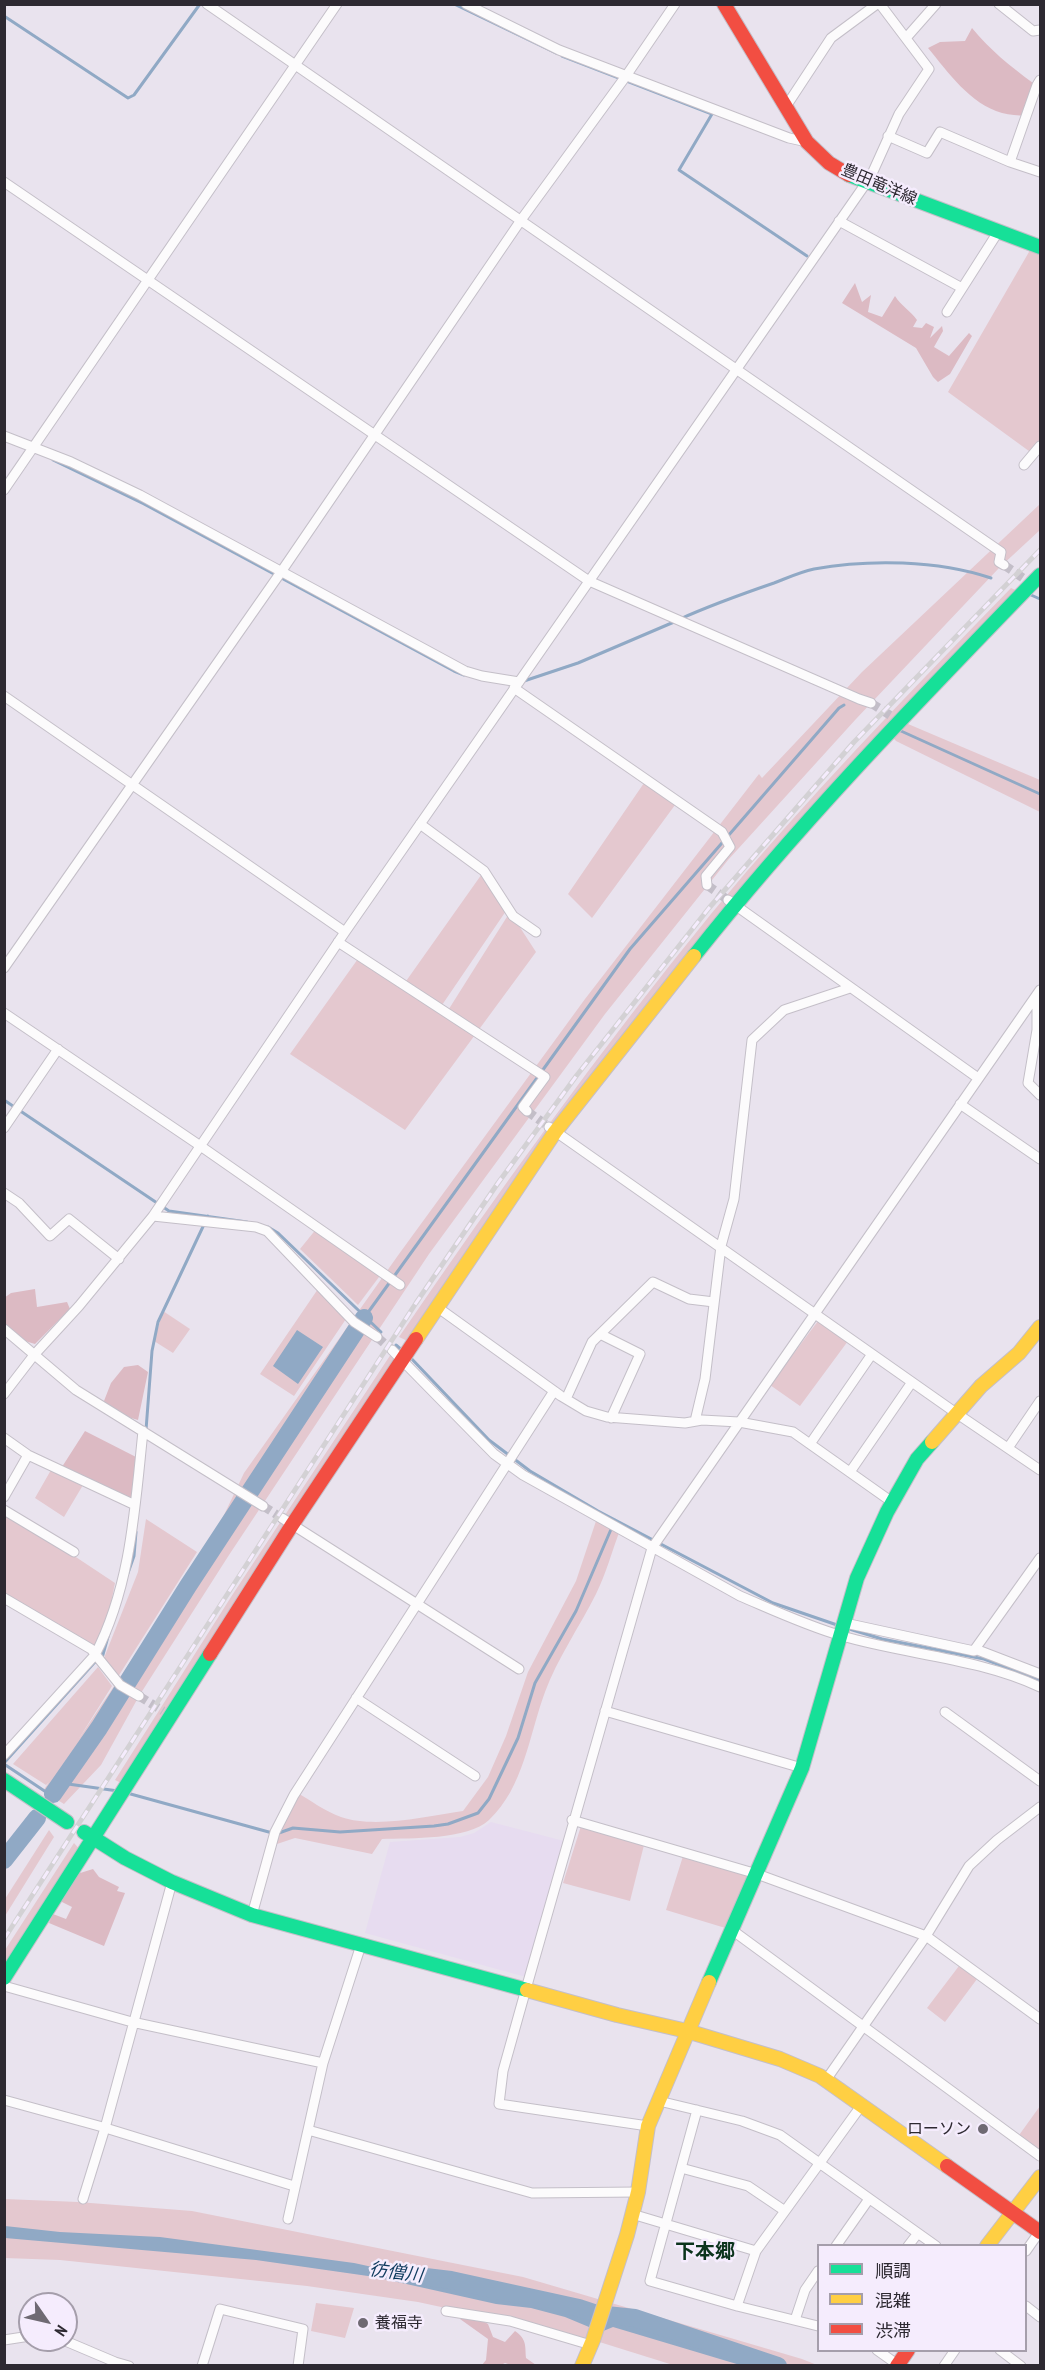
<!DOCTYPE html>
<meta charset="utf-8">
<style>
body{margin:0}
#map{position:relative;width:1045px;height:2370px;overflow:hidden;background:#e9e3ee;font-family:"PT Sans Narrow","Noto Sans JP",sans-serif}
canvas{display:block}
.frame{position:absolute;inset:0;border:6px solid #2d2931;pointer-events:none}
.legend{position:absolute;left:817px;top:2244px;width:210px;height:108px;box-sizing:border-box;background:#f5ecfd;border:2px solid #a59eab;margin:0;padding:8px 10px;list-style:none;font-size:18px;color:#2d2931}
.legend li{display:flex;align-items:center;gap:12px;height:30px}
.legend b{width:30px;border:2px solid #a59eab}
.north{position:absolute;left:18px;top:2292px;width:60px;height:60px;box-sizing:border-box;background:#f5ecfd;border:2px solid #a59eab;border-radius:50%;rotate:124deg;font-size:16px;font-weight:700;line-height:24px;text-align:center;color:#2d2931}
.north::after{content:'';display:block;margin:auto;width:21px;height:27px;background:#6f6a73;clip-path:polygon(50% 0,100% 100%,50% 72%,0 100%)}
</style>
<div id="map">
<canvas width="1045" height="2370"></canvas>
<div class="frame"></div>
<ul class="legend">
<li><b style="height:8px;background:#16e098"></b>順調</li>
<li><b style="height:8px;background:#ffcf43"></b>混雑</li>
<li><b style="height:8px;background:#f24e42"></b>渋滞</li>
</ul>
<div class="north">N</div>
</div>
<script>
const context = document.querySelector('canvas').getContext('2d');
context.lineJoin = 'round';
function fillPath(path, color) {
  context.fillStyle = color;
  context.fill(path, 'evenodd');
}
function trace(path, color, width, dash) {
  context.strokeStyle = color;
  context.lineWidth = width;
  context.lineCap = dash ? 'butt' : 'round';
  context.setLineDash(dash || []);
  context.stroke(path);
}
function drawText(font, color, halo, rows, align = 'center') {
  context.font = font + ' "PT Sans Narrow","Noto Sans JP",sans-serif';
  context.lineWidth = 5;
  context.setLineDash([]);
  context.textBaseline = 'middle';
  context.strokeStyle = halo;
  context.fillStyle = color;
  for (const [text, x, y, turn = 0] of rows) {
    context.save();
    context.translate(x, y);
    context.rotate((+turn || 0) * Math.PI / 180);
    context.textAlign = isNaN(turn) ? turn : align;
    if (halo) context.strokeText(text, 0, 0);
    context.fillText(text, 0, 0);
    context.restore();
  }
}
const built = new Path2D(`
 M 491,1822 L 564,1841 L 526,1977 L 365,1933 L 390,1842 L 460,1837 L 474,1833 Z`);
const green = new Path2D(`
 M 1033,245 L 1040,247 L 1040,446 L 1033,454 L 948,392 Z
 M 1040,504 L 1040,530 L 999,568 L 856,719 L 728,860 L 605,1014 L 429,1254 L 229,1555 L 139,1696 L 101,1765 L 64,1804 L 43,1791 L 49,1782 L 46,1785 L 13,1764 L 98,1667 L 112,1686 L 78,1740 L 213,1538 L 244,1473 L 399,1254 L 585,999 L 759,774 L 762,778 L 862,672 Z
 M 1011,588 L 1020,592 L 901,721 L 1040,780 L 1040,812 L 896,741 L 889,733 L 556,1130 L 412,1343 L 399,1337 C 498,1192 600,1050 711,914 C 805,800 908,694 1011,588 Z
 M 644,783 L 675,805 L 592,918 L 568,894 Z
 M 484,871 L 508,908 L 440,1008 L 447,1012 L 510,912 L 536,952 L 405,1130 L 290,1054 L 360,956 L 404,984 Z
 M 317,1228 L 382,1273 L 358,1305 L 300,1249 Z
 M 320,1286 L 348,1316 L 294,1396 L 260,1374 Z
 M 163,1311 L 190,1329 L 173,1353 L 154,1341 Z
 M 821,1317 L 848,1341 L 800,1406 L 770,1385 Z
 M 393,1351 L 401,1359 L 123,1784 L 115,1780 L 231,1597 Z
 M 51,1470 L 83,1485 L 64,1517 L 35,1498 Z
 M 5,1510 L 115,1583 L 104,1638 L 97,1651 L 5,1598 Z
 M 597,1518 L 599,1523 L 620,1530 C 612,1551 606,1574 596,1594 C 580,1626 557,1659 545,1692 C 529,1735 524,1787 489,1820 C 468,1840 410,1838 382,1839 L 372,1854 L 295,1838 L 271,1846 L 296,1792 C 310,1800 326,1812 341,1817 C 376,1829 427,1816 463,1811 L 488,1777 L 506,1736 L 528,1672 L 576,1581 Z
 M 146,1519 L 197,1552 L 116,1680 L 102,1663 L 138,1572 Z
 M 581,1826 L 645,1841 L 630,1901 L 563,1883 Z
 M 49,1830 L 54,1837 L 5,1916 L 5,1899 Z
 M 74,1843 L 81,1851 L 5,1974 L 5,1950 Z
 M 684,1853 L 757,1874 L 732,1930 L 666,1910 Z
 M 962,1962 L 980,1975 L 945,2022 L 927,2008 Z
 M 1040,2106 L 1040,2156 L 1017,2138 Z
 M 5,2199 L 78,2202 L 192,2211 L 523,2277 L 802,2359 L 817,2365 L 673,2365 L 593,2340 L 418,2302 L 307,2286 L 60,2260 L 5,2258 Z
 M 316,2303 L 354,2308 L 345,2338 L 311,2331 Z`);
const forest = new Path2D(`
 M 972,28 C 990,50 1010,66 1033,83 L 1026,116 C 1018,115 1010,115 1002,113 C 970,104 948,72 928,48 L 940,42 L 965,41 Z
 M 855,283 L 862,302 L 871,295 L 868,312 L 882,317 L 895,296 C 901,306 910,310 917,320 L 913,327 L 922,328 L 926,323 L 934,327 L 930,338 L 942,326 L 943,331 L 934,347 L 949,356 L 969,333 L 972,336 L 950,374 L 938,382 L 933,377 L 916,348 L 842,303 Z
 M 35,1289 L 37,1307 L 67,1302 L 70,1309 L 35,1344 L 15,1338 L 5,1329 L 4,1298 L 11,1293 Z
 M 138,1365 L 148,1372 L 138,1420 L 114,1413 L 102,1406 L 111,1383 L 124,1367 Z
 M 85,1431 L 136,1457 L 131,1503 L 60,1470 Z
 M 93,1869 L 99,1877 L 119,1887 L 117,1891 L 125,1893 L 104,1946 L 49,1923 L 53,1914 L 66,1919 L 72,1907 L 60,1901 L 77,1874 Z
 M 465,2318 L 479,2319 L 488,2324 L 493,2337 L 505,2342 L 515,2331 C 527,2339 525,2346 526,2358 L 536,2365 L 511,2365 L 505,2363 L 501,2365 L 482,2365 L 486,2360 L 488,2339 L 460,2319 Z`);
const water = new Path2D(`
 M 297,1330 L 323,1347 L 298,1384 L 273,1366 Z
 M 5,2226 L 60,2232 L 160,2237 L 354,2263 L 419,2277 L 458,2282 L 601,2315 L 629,2318 L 708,2341 L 776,2365 L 740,2365 L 613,2327 L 601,2332 L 565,2317 L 531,2308 L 496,2304 L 375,2277 L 256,2260 L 5,2238 Z`);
const stream = new Path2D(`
 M 454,4 L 556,53
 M 4,16 L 128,98 L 134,95 L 200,4
 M 562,56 L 712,114 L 679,170 L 807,256
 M 53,460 L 144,504 L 454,671 L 464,675
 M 1031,595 L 1040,599
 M 680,619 C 711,605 742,594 774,583 C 787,578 800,572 814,569 C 869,559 937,560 991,578
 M 524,681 L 578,663 L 674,622
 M 901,731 L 1040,794
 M 4,1100 L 169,1211 L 247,1222
 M 268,1227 L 278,1233 L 381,1332
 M 364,1318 L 630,949 L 839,708 L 844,705
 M 396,1345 L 404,1352
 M 409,1356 L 489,1440 L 530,1471 L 598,1511 L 773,1603 L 840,1626
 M 146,1430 L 152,1351 L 158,1322 L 208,1216
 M 128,1573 L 134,1556 L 136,1532
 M 846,1628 L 882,1639 L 984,1659 L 1040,1680
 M 4,1763 L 94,1663 L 102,1658 L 109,1633
 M 4,1764 L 49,1794 L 61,1783 L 118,1791
 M 127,1793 L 276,1834 L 293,1828 L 340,1832 L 434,1826 L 448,1824 L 478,1813 L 489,1799 L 518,1738 L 535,1683 L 576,1611 L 615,1520`);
const river = new Path2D(`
 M 53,1794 L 99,1728 L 188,1586 L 364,1318
 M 4,1860 L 37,1818
 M 417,2276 L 451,2280 L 579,2308 L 597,2314 L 635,2318 L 778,2366`);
const streetTunnel = new Path2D(`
 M 1004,565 L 1023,578
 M 871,703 L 899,721
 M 707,885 L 728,900
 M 527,1111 L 549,1127
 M 377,1337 L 392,1350
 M 263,1506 L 282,1518
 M 139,1696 L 163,1711`);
const street = new Path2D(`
 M 207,4 L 1001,552 L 999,562 L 1004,565
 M 466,4 L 559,50 L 789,138 L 807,142
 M 999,4 L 1033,31 L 1040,30
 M 906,38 L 936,4
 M 785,108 L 831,38 L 877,4
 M 888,136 L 927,153 L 940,132 L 1010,162 L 1040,172
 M 1010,162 L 1037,85 L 1040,80
 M 4,182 L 589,581 L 859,699 L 871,703
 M 839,221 L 962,288
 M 947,312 L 998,232
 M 4,436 L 71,462 L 140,495 L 465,671 L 482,676 L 519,682
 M 1024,465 L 1040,446
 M 4,490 L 337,4
 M 514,688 L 722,832 L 730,847 L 706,876 L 707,885
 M 4,696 L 345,932
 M 420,824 L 484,871 L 513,916 L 536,932
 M 728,900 L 978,1078
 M 338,942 L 545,1077 L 523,1107 L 527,1111
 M 4,968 L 281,572 L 521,220 L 626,76 L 675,4
 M 1037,995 L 1037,1030 L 1028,1083 L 1040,1095
 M 4,1013 L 199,1145 L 400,1285
 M 960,1104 L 1040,1159
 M 549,1127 L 956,1413 L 1040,1470
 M 4,1128 L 58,1049
 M 4,1193 L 19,1203 L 50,1236 L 69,1219 L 119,1259
 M 153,1216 L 256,1227 L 267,1231 L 354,1322 L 377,1337
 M 437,1307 L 561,1396 L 586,1411 L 607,1417 L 685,1423 L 702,1420 L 739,1422 L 793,1432 L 892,1502
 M 4,1329 L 76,1390 L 263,1506
 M 600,1334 L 640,1354 L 611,1418
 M 392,1350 L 494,1454 L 523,1475 L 740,1596 C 773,1610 807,1626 842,1636 C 908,1655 978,1658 1040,1687
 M 4,1394 L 34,1355 L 79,1306 L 153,1216 L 345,932 L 871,176 L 899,114 L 929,69 L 880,4
 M 566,1399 L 592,1342 L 653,1282 L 689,1299 L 714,1302
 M 695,1421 L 705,1379 L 721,1246 L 734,1199 L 752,1040 L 784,1010 L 850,988
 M 4,1438 L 28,1455 L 135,1505
 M 810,1444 L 872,1354
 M 1008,1448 L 1040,1401
 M 850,1472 L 912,1382
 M 4,1497 L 28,1455
 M 4,1510 L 74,1552
 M 282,1518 L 519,1669
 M 4,1598 L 91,1649 L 120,1685 L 139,1696
 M 845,1623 L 974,1651 L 975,1649 L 1040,1674
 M 975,1649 L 1040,1558
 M 356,1698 L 475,1776
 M 605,1711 L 802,1768
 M 945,1712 L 1040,1781
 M 4,1755 L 95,1655 C 131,1586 135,1507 143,1431
 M 572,1820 L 757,1874 L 926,1936 L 1040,2019
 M 252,1915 L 275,1832 L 294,1795 L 554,1391
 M 732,1930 L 1040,2156
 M 4,1986 L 132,2022 L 323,2063
 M 826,2080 L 926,1936 L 969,1866 L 997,1840 L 1040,1807
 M 4,2100 L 99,2126 L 294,2186
 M 659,2101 L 742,2121 L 780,2135 L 936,2246
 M 697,2110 L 650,2281 L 737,2306 L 818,2326
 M 648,2126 L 499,2104 L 503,2071 L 526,1989 L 652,1548 L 1040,990
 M 308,2130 L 532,2193 L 638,2192
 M 681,2168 L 748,2186 L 785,2211
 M 83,2199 L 105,2128 L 172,1882
 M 632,2214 L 756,2251
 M 288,2219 L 323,2063 L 361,1945
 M 836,2246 L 869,2199
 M 908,2246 L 918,2233
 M 1026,2251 L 1040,2231
 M 737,2306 L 756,2251 L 861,2106
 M 1026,2306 L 1040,2317
 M 446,2311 L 510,2321 L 591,2345
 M 795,2320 L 805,2290 L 818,2271
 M 4,2340 L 30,2336
 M 63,2340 L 115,2362 L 129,2366
 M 877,2350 L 898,2365
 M 1000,2350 L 1021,2366
 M 202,2366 L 220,2309 L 303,2329 L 298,2366
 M 944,2366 L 955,2350`);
const fast = new Path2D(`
 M 849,175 L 1040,247
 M 694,956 C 800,822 921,698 1040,575
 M 4,1780 L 67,1822
 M 84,1832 L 125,1858 L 172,1882 L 252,1915 L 527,1990
 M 4,1978 L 210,1654
 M 709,1982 L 802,1768 L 857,1578 L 887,1512 L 917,1459 L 932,1442`);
const slow = new Path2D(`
 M 416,1339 L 555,1132 L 694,956
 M 932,1442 L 981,1386 L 1019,1353 L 1040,1327
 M 527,1990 L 617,2015 L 687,2031 L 780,2059 L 820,2076 L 947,2166
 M 987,2246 L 1040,2177
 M 582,2366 L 593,2340 L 627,2235 L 638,2192 L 648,2126 L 709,1982`);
const jam = new Path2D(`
 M 724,4 L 807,142 L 829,163 L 849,175
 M 210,1654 L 292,1525 L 416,1339
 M 947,2166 L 1040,2232
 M 897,2366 L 908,2350`);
const rail = new Path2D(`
 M 4,1939 L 416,1303 L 498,1183 L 577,1075 L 709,908 L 854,742 L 1040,550`);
const markers = [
 [983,2129,6,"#6f6a73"],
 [363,2323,6,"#6f6a73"]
];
const streetNames = [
 ["豊田竜洋線",879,185,23]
];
const poiNames = [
 ["ローソン",971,2129],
 ["養福寺",375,2323,"left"]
];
const waterNames = [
 ["彷僧川",396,2273,7]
];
const quarterNames = [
 ["下本郷",705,2252]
];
fillPath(built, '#e7dcf0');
fillPath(green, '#e4c8cf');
fillPath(forest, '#dcbac3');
fillPath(water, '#90a9c5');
trace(stream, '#90a9c5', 3);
trace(river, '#90a9c5', 18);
trace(streetTunnel, '#c3bec8', 9, [9, 4.5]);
trace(street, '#c4bfc8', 11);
trace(fast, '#c4bfc8', 16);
trace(slow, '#c4bfc8', 16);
trace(jam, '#c4bfc8', 16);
trace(street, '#fcfbfc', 9);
trace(fast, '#16e098', 14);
trace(slow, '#ffcf43', 14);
trace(jam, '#f24e42', 14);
trace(rail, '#d3d1d4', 5);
trace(rail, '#f5ecfd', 3, [9]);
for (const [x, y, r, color] of markers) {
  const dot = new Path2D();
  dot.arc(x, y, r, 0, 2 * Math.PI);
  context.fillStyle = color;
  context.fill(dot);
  trace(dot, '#f5ecfd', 2);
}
drawText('16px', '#2d2931', '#f5ecfd', streetNames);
drawText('16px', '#2d2931', '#f5ecfd', poiNames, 'right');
drawText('italic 18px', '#0e3a5e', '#f5ecfd', waterNames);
drawText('bold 20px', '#0c341d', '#f5ecfd', quarterNames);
</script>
